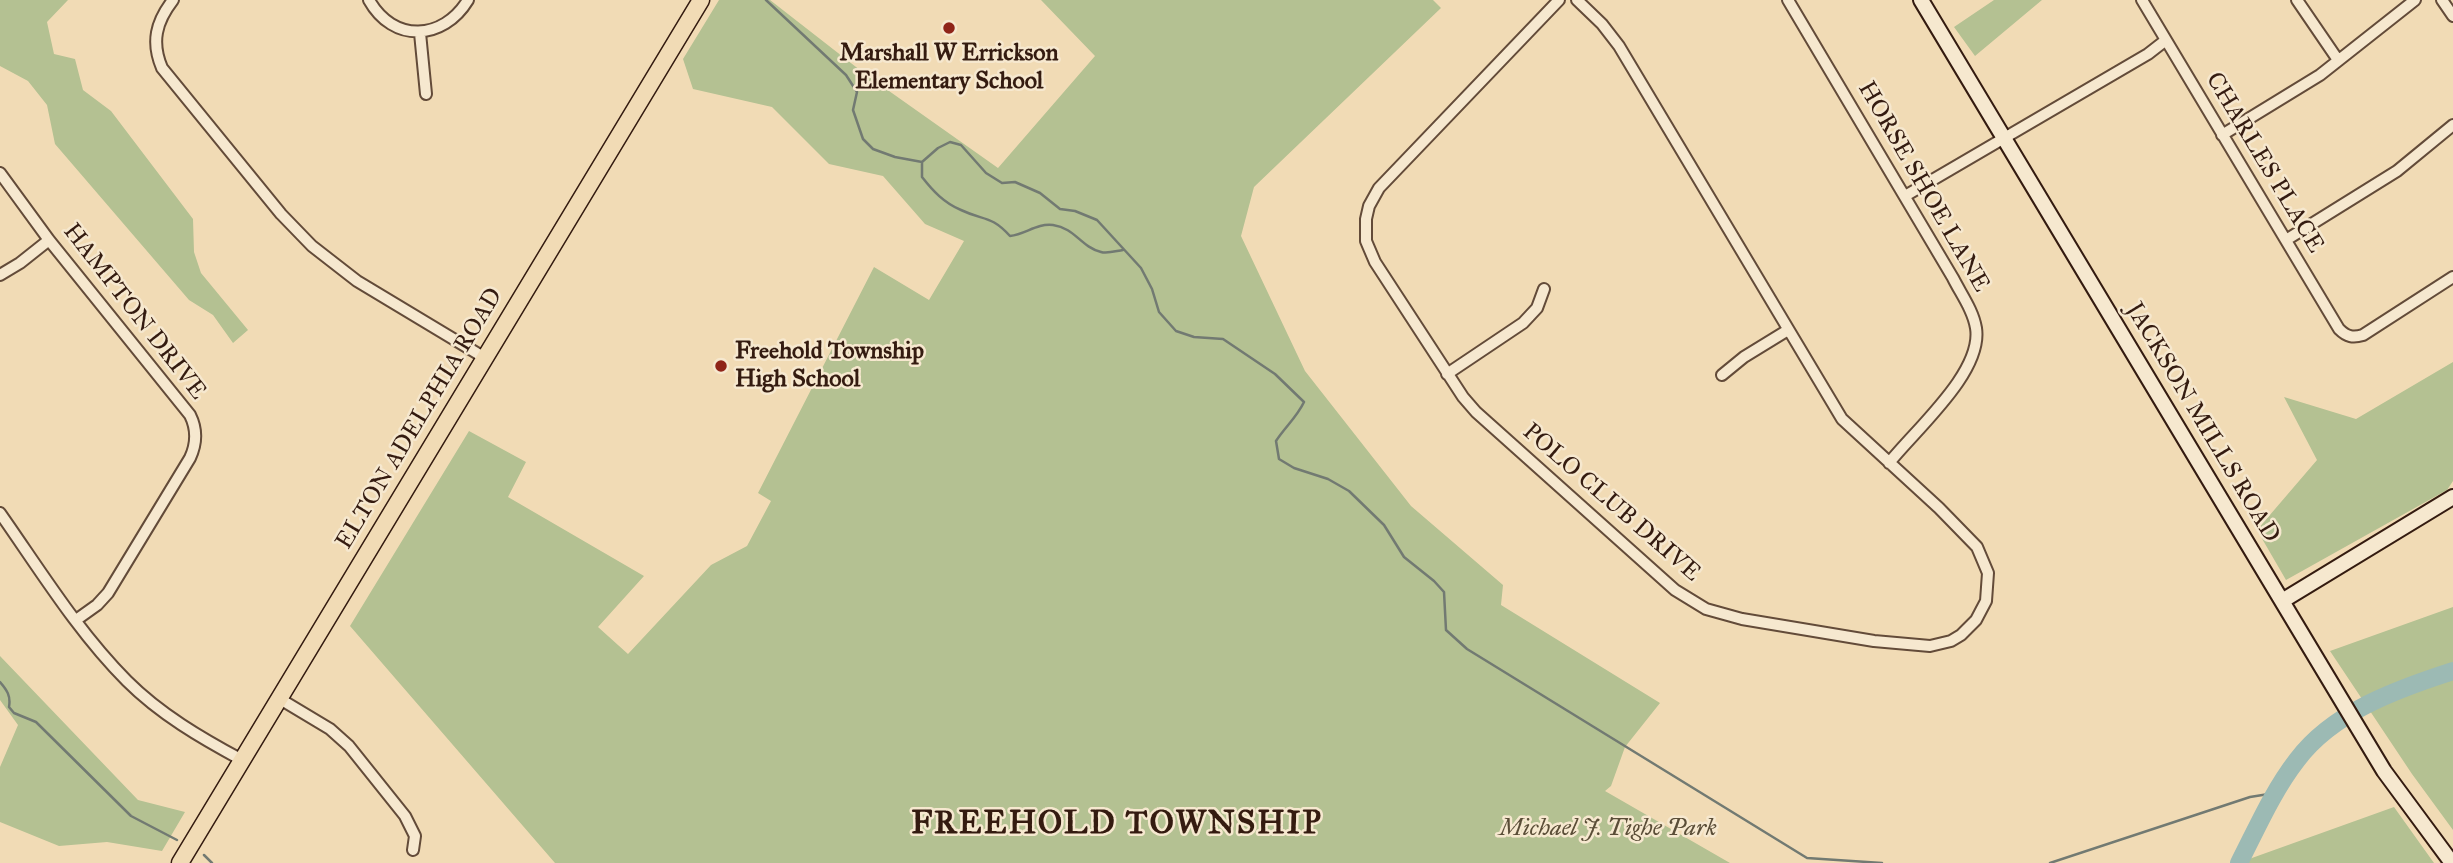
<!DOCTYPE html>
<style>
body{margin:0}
canvas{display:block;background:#f1dbb5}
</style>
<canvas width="2453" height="863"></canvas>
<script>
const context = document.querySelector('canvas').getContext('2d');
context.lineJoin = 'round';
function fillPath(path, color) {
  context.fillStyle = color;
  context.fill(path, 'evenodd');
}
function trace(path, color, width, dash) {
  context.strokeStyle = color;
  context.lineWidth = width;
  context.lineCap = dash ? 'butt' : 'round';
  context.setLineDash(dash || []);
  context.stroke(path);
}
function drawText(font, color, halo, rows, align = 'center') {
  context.font = font + ' "IM FELL Great Primer",serif';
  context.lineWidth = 5;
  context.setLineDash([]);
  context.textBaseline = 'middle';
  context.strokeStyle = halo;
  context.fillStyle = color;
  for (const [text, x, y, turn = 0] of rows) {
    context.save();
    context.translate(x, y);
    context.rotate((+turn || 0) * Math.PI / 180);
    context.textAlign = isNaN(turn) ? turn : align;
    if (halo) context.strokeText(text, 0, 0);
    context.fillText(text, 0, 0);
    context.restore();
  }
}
const green = new Path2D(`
 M 0,0 L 68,0 L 47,22 L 54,54 L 75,59 L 83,90 L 111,111 L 193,219 L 194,252 L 201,273 L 248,330 L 233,343 L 213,315 L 189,300 L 55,144 L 47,105 L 28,81 L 0,66 Z
 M 719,0 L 770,0 L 865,74 L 998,168 L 1095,56 L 1041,0 L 1433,0 L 1441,8 L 1254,187 L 1241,236 L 1305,371 L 1411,506 L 1503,585 L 1501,605 L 1660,703 L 1625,747 L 1611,786 L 1605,791 L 1730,863 L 555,863 L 350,626 L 469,431 L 526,462 L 508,497 L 644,576 L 598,627 L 628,654 L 711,565 L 747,546 L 771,501 L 758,493 L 874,267 L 929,300 L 964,241 L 925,224 L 883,176 L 829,164 L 772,107 L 693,89 L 683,59 Z
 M 1994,0 L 2042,0 L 1975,56 L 1954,27 Z
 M 2453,362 L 2453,481 L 2447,490 L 2286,580 L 2257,530 L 2317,460 L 2284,397 L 2356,419 Z
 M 2453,607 L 2453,830 L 2412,774 L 2330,651 Z
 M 0,656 L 138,800 L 185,812 L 162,851 L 107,842 L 59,846 L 0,822 L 0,767 L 18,725 L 0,700 Z
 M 2394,807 L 2434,863 L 2238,863 Z`);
const stream = new Path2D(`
 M 766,0 L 846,75 L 857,92 L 853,110 L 863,139 L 873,149 L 895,157 L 922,162
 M 1123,250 C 1116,251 1107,254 1101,252 C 1081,247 1075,228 1053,225 C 1037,223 1026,234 1010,236 C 991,215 984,221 961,210 C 944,203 933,191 922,177 L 922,162 L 938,148 L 950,142 L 961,145 L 986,173 L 1002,183 L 1015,182 L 1040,193 L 1060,209 L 1075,211 L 1097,220 L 1141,268 L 1152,289 L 1159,312 L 1176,331 L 1194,337 L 1223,339 L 1275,374 L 1304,402 C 1297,417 1285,427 1276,441 L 1279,459 L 1294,468 L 1328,479 L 1349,491 L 1384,525 L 1404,557 L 1434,581 L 1444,592 L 1446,630 L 1467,649 L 1807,858 L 1882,863
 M 0,682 C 7,690 11,696 9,707 L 14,713 L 36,722 L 131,816 L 177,840
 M 204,855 L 212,863
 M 2050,863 L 2250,797 L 2275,793`);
const river = new Path2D(`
 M 2239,863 C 2257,828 2273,791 2297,760 C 2333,712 2397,689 2453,671`);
const street = new Path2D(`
 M 173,0 C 156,22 151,42 162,68 L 281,214 L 312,246 L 357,281 L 485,358
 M 369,0 C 393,43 443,41 468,0
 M 1559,0 L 1379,188 L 1369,206 L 1366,219 L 1366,241 L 1375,262 L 1463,397 L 1476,412 L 1675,590 L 1706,609 L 1742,619 L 1874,641 L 1930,646 L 1951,641 L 1961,635 L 1976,620 L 1986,601 L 1988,573 L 1977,547 L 1939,508 L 1842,419 L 1619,46 L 1602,24 L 1577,0
 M 1788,0 L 1953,278 C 1961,294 1973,310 1976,328 C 1983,372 1916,429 1889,463
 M 2142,0 L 2339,329 C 2347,337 2353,338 2363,335 L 2453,277
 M 2297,0 L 2338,60
 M 2442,0 L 2453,16
 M 420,33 L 426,94
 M 2222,135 L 2320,75 L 2415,0
 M 0,173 L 49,240 L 190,415 C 197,429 197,443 190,458 L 108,593 L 97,605 L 76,620
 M 1905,196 L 2148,54 L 2166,40
 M 2286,240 L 2397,171 L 2453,125
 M 0,275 L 20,263 L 49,240
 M 1447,374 L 1523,323 L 1537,308 L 1544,289
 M 1722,375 L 1744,357 L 1788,330
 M 0,513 C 40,570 78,632 127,681 C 160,714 201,738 242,760
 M 280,699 L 330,729 L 349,746 L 405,816 L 415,836 L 413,850`);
const secondary = new Path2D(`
 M 1921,0 L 2384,771 L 2452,863
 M 2282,601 L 2453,497`);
const primary = new Path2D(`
 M 180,863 L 701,0`);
const markers = [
 [949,28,7,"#8f2418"],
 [721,366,7,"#8f2418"]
];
const poiNames = [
 ["Marshall W Errickson",949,54],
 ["Elementary School",949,82],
 ["Freehold Township",735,352,"left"],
 ["High School",735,380,"left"]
];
const streetNames = [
 ["CHARLES PLACE",2264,163,59],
 ["HORSE SHOE LANE",1923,187,60],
 ["HAMPTON DRIVE",134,312,52],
 ["ELTON ADELPHIA ROAD",420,419,-59],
 ["JACKSON MILLS ROAD",2202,423,59],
 ["POLO CLUB DRIVE",1611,503,41]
];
const parkNames = [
 ["Michael J. Tighe Park",1608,829]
];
const districtNames = [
 ["FREEHOLD TOWNSHIP",1117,825]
];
fillPath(green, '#b4c192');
trace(stream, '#727a72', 2.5);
trace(river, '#9cbab4', 18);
trace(street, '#634b39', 14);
trace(secondary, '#341b10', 18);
trace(primary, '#341b10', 19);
trace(street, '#f6e8cf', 10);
trace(secondary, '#f6e8cf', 14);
trace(primary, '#f1dbb5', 16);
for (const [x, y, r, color] of markers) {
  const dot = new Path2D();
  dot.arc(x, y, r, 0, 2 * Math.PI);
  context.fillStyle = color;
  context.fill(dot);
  trace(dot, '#f6e8cf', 2.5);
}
drawText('bold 24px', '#341b10', '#f6e8cf', poiNames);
drawText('24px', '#341b10', '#f6e8cf', streetNames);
drawText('italic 24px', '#5a4d37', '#f6e8cf', parkNames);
context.letterSpacing = '2px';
drawText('bold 32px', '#341b10', '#f6e8cf', districtNames);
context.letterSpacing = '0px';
</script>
